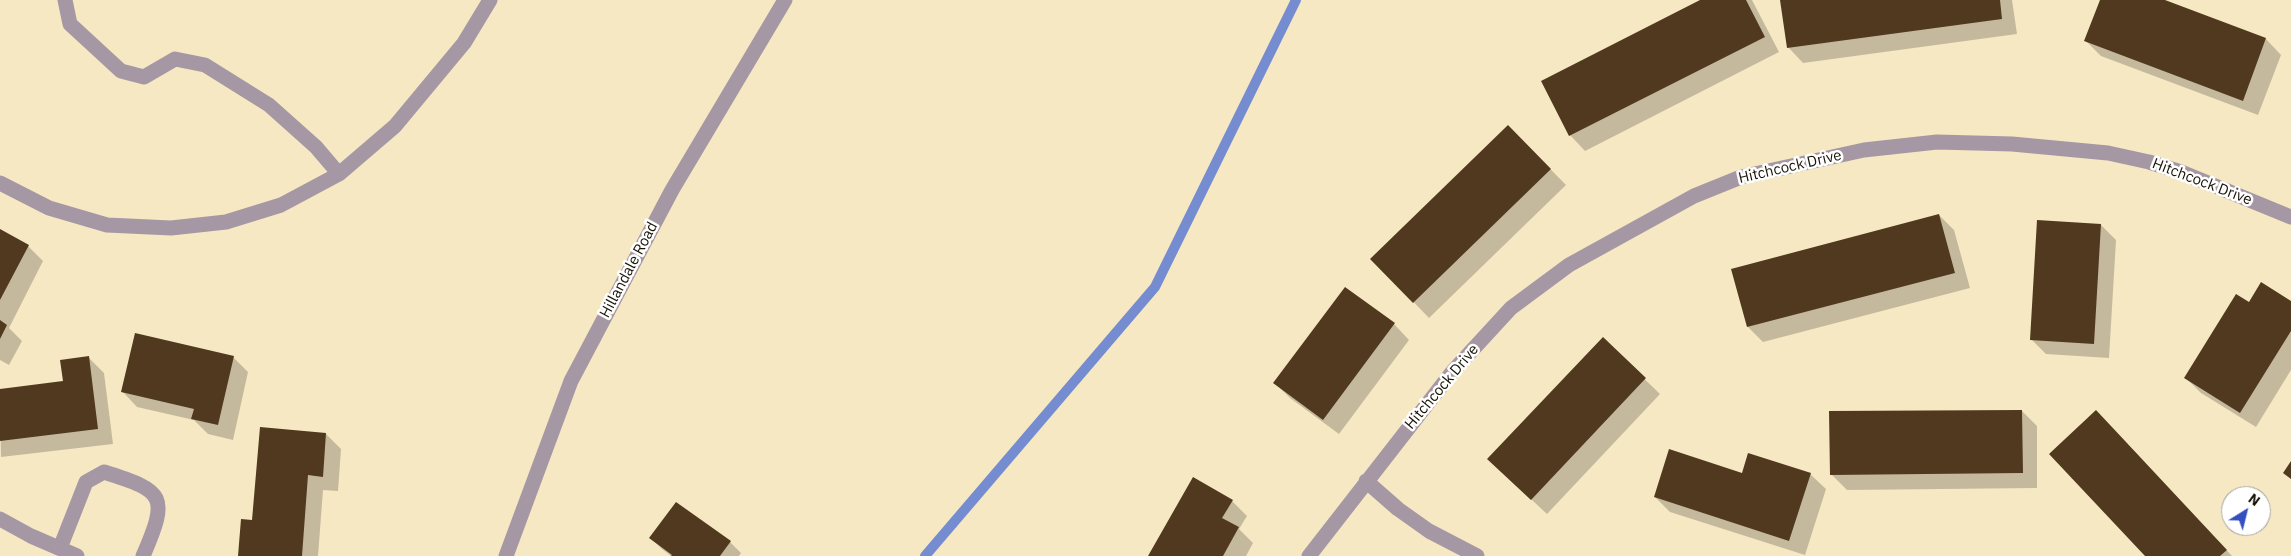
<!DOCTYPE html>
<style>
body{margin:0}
#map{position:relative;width:2291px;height:556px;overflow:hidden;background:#f6e8c3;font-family:"IBM Plex Sans",sans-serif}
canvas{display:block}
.north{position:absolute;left:2221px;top:486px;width:50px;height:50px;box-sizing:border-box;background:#fff;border:1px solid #a3a19b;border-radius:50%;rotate:36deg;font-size:14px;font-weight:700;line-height:20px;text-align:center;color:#181306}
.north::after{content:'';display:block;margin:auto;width:18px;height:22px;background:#354ec0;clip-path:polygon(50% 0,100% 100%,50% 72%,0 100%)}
</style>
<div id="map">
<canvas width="2291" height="556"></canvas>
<div class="north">N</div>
</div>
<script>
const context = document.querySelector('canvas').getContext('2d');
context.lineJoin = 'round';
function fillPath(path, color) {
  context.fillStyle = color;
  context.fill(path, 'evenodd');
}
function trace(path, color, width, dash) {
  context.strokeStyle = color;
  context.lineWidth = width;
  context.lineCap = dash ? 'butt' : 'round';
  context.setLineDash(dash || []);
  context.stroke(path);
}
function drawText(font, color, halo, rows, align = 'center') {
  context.font = font + ' "IBM Plex Sans",sans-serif';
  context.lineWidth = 5;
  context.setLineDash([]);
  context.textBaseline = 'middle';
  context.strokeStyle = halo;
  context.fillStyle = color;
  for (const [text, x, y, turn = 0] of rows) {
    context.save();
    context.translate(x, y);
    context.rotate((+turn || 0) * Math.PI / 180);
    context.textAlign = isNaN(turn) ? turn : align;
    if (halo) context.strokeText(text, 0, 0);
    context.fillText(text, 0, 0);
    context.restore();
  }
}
const shadow = new Path2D(`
 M 1702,0 L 1752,0 L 1779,52 L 1585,151 L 1570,135 L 1543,81 Z
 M 1781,0 L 2012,0 L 2017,34 L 1803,63 L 1788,47 Z
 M 2101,0 L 2161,0 L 2266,39 L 2281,55 L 2258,115 L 2101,56 L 2086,41 Z
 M 1508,126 L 1566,185 L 1429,318 L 1372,259 Z
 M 1939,215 L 1954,230 L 1970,288 L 1763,342 L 1748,327 L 1733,269 Z
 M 2101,225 L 2116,240 L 2109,358 L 2046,354 L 2031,339 Z
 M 0,231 L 28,246 L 43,261 L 9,328 L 22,341 L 9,365 L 0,360 Z
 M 2291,302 L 2291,370 L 2256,427 L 2201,393 L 2186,378 L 2250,303 Z
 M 1394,324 L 1409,340 L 1339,434 L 1290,398 L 1275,383 Z
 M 1603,339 L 1660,394 L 1547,514 L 1504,474 Z
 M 233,357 L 248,372 L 233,440 L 208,434 L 194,420 L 137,407 L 122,391 Z
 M 89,358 L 104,373 L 113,444 L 1,457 L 0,390 L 64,382 Z
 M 2022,411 L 2037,426 L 2037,488 L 1847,490 L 1831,474 Z
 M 2111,426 L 2232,556 L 2147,556 Z
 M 326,434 L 341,449 L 338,491 L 323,490 L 318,556 L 239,556 L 254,521 Z
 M 1742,474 L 1810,474 L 1826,489 L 1805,555 L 1670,512 L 1655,497 Z
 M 1232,501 L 1247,516 L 1239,529 L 1253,543 L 1246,556 L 1150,556 Z
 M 676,503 L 730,542 L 741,553 L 739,556 L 671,556 L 662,549 L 651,538 Z`);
const stream = new Path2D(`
 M 925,556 L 1155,287 L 1296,0`);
const building = new Path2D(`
 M 1700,0 L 1746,0 L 1765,37 L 1569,136 L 1541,81 Z
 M 1780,0 L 2000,0 L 2002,19 L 1787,48 Z
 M 2100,0 L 2165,0 L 2266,38 L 2243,101 L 2084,41 Z
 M 1508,125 L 1551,169 L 1413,303 L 1370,259 Z
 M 1939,214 L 1955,273 L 1747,327 L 1731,269 Z
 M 2037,220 L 2101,224 L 2094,344 L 2030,340 Z
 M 0,229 L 29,245 L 0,300 Z
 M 2261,282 L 2291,301 L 2291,331 L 2240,413 L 2184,378 L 2236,294 L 2249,302 Z
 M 1345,287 L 1395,323 L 1323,420 L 1273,383 Z
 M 0,320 L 7,325 L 0,339 Z
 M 135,333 L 234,356 L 218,425 L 191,419 L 194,409 L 121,392 Z
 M 1603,337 L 1646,378 L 1531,500 L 1487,459 Z
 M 89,356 L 98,429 L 0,441 L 0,389 L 63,381 L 60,360 Z
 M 2022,410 L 2023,473 L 1830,475 L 1829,411 Z
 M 2096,410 L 2227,550 L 2220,556 L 2145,556 L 2049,454 Z
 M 260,427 L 326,433 L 323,477 L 308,475 L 302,556 L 238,556 L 241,519 L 252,520 Z
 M 1669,449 L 1742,473 L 1748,453 L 1811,473 L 1789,541 L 1654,497 Z
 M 2291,461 L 2291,479 L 2283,473 Z
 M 1193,477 L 1233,500 L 1222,518 L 1239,527 L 1223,556 L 1148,556 Z
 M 676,502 L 731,541 L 720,556 L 671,556 L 672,555 L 649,538 Z`);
const minor = new Path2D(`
 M 65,0 L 70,24 L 121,71 L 144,77 L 175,59 L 205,65 L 269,105 L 316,147 L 339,174
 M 0,183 L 49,208 L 107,225 L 171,228 L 226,222 L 281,205 L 339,174 L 395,126 L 464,43 L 490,0
 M 1366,481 L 1398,509 L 1429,531 L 1477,556
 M 0,519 L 31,536 L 77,556
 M 60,548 L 86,482 L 104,472 C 165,491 169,496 143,556
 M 506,556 L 571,381 L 672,190 L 785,0
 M 1309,556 L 1453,371 L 1511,308 L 1569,265 L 1694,196 L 1741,177 L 1864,150 L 1937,142 L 2012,144 L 2108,153 L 2149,162 L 2181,172 L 2291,217`);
const streetNames = [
 ["Hitchcock Drive",1790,167,-13],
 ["Hitchcock Drive",2202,182,21],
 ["Hillandale Road",629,270,-62],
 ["Hitchcock Drive",1442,387,-50]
];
fillPath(shadow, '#0003');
trace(stream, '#758cd0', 10);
fillPath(building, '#50391f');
trace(minor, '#a598a4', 15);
drawText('15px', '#181306', '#fff', streetNames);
</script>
